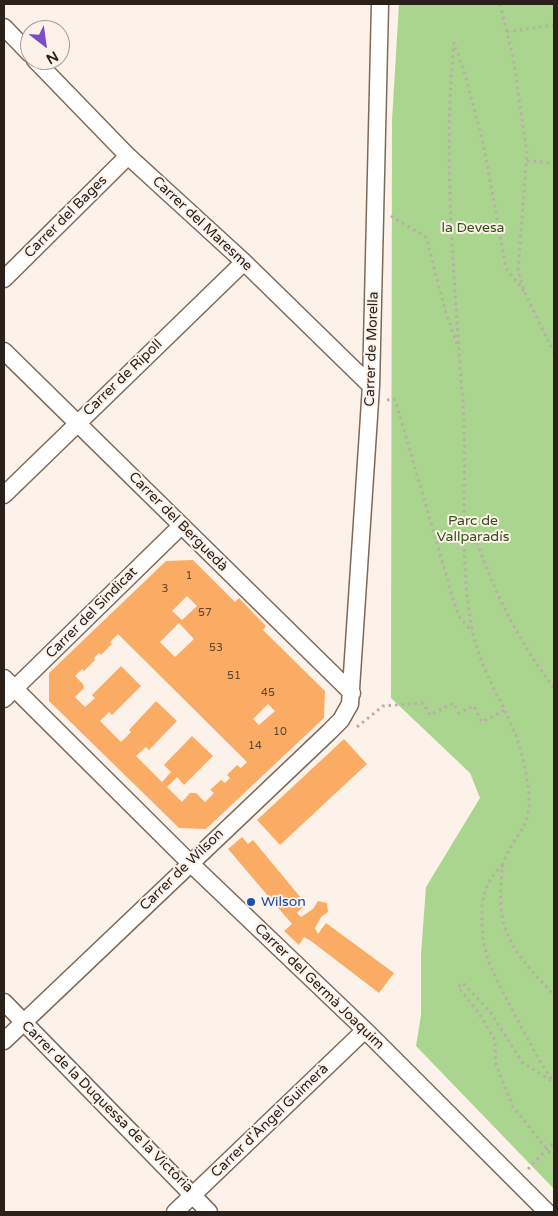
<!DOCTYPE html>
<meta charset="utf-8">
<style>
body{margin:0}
#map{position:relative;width:558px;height:1216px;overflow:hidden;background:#fcf2ea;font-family:"Varela Round",sans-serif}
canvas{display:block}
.frame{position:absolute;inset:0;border:5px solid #2a211a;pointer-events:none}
.north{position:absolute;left:20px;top:20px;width:50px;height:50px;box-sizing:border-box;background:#fcf2ea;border:1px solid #a89e97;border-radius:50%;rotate:150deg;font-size:14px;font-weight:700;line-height:20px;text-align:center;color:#2a211a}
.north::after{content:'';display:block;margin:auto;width:18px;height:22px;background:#7d4dc6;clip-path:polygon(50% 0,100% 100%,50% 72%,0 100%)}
</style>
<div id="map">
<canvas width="558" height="1216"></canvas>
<div class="frame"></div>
<div class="north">N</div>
</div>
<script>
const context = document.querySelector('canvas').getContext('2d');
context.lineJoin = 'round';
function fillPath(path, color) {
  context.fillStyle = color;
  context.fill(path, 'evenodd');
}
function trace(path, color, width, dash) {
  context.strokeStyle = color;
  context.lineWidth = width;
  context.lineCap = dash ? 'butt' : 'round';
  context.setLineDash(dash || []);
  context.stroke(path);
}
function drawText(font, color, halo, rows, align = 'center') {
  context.font = font + ' "Varela Round",sans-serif';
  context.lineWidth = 4;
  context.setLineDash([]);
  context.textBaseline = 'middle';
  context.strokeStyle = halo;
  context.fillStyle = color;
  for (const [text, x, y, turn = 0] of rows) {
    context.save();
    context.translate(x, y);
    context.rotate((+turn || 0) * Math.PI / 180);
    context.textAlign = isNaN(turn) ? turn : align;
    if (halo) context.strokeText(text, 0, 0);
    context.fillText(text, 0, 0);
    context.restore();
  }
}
const green = new Path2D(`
 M 399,4 L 554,4 L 554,1189 L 416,1046 L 421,1015 L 421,954 L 426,887 L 480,798 L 470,773 L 391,698 L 392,120 Z`);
const building = new Path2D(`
 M 193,560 L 235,602 L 239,598 L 266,626 L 263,630 L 325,691 L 324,718 L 206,829 L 179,828 L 49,701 L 49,673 L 166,561 ZM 187,596 L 197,606 L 182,620 L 172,611 ZM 179,623 L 194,639 L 175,657 L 160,642 ZM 118,634 L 247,762 L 241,768 L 237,765 L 227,775 L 230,778 L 225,783 L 221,780 L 210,790 L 214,793 L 205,802 L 196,793 L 190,793 L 182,802 L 167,787 L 177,777 L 184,785 L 213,756 L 192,736 L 164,765 L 171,772 L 162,782 L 136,756 L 146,747 L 149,750 L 177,721 L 156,701 L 129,730 L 131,732 L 121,742 L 100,721 L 109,712 L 112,715 L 141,686 L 121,666 L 92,695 L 95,698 L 85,707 L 75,697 L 84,688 L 83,684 L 75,676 L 82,669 L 84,671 L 95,660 L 94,658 L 99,653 L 101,655 L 112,644 L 110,642 ZM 268,704 L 275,711 L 259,725 L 253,719 Z
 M 344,739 L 367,764 L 280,845 L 257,820 Z
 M 242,837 L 248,844 L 253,840 L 306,904 L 297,913 L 301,917 L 313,909 L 318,901 L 327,903 L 328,912 L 321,917 L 315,928 L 318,934 L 326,923 L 394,973 L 379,993 L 311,941 L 304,937 L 299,945 L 284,931 L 292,924 L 228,849 Z`);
const path = new Path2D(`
 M 500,4 L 513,57 L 527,153 L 518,270 L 524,291 L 554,353
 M 507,32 L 554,25
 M 527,161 L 554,163
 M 391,216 L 426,237 L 446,313 L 458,347
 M 524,291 L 506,268 L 483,143 L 465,74 L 454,43 C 444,144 452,249 459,350 C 460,377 464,403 464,430 C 466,498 459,565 473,633 C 480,666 497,693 511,724 C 520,743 525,765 528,786 C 534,825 518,829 505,859 C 501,866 502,876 501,884 C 497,938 520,958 554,995
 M 387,400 L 394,399 L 397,406 L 454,602 L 459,616 L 472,632
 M 475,536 C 494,592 518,641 554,688
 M 357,727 L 383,706 L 423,703 L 430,715 L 453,703 L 459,713 L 474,706 L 482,722 L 505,710
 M 503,865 C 488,878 482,894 482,912 C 480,958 498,981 517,1019 C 529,1041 539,1062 554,1082
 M 550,1153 L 513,1107 L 496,1065 L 495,1040 L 478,1012 L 458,987 L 463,983 L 491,1013 L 522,1062 L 554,1083
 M 528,1169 L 554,1142`);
const street = new Path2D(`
 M 4,27 L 30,54
 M 35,60 L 128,156 L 244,262 L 371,386
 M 4,279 L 128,156
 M 4,351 L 352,693
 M 4,495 L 244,262
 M 4,678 L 189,862 L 365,1030 L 547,1212
 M 4,699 L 181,526
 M 4,1002 L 209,1212
 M 4,1041 L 329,732 L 341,720 L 350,704 L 371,386 L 380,4
 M 175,1212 L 365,1030`);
const markers = [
 [251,902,5,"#1a4fb4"]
];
const numberNames = [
 ["1",189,576],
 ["3",165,589],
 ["57",205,613],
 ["53",216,648],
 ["51",234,676],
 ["45",268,693],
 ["10",280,732],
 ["14",255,746]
];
const streetNames = [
 ["Carrer del Bages",66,217,-45],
 ["Carrer del Maresme",202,224,43],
 ["Carrer de Morella",372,349,-88],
 ["Carrer de Ripoll",123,378,-44],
 ["Carrer del Berguedà",178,522,45],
 ["Carrer del Sindicat",92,613,-45],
 ["Carrer de Wilson",182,870,-44],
 ["Carrer del Germà Joaquim",319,987,44],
 ["Carrer de la Duquessa de la Victòria",107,1107,45],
 ["Carrer d'Àngel Guimerà",270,1121,-44]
];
const parkNames = [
 ["la Devesa",473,228],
 ["Parc de",473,521],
 ["Vallparadís",473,537]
];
const transitNames = [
 ["Wilson",261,902]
];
fillPath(green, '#aad58e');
fillPath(building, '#faac65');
trace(street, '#7f6a59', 19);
trace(path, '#b9afa8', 3, [2.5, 4]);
trace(street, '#fff', 16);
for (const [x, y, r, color] of markers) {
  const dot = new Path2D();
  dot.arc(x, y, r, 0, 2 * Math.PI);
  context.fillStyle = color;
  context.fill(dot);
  trace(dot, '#fcf2ea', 2);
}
drawText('11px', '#5e442d', null, numberNames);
drawText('14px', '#2a211a', '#fcf2ea', streetNames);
drawText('14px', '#325217', '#fcf2ea', parkNames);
drawText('14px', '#164399', '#fcf2ea', transitNames, 'left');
</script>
